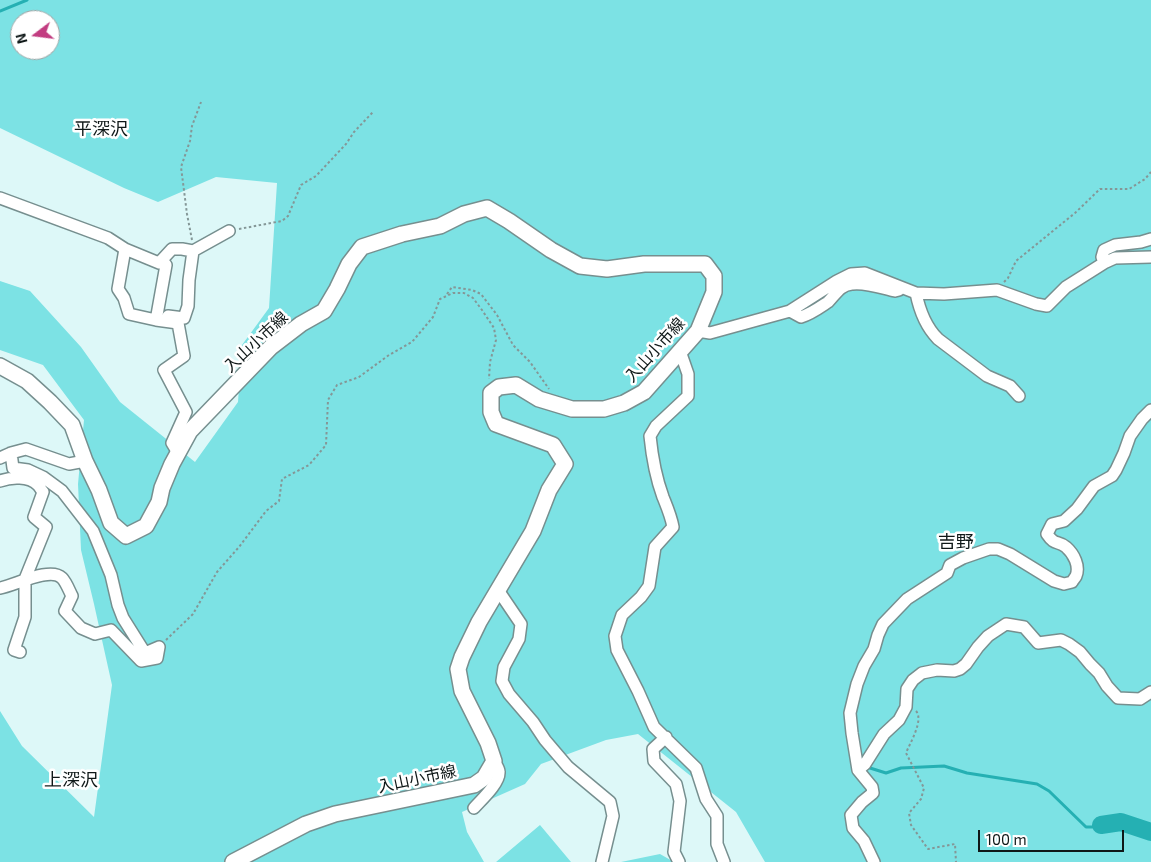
<!DOCTYPE html>
<meta charset="utf-8">
<style>
body{margin:0}
#map{position:relative;width:1151px;height:862px;overflow:hidden;background:#ddf8f8;font-family:"Exo 2",sans-serif}
canvas{display:block}
.north{position:absolute;left:10px;top:10px;width:50px;height:50px;box-sizing:border-box;background:#fff;border:1px solid #9fa3a3;border-radius:50%;rotate:255deg;font-size:14px;font-weight:700;line-height:20px;text-align:center;color:#0f1818}
.north::after{content:'';display:block;margin:auto;width:18px;height:22px;background:#c23d81;clip-path:polygon(50% 0,100% 100%,50% 72%,0 100%)}
.scale{position:absolute;left:978px;top:830px;width:146px;height:22px;box-sizing:border-box;border:2px solid #0f1818;border-top:0;padding-left:6px;font-size:15px;line-height:18px;white-space:nowrap;color:#0f1818;-webkit-text-stroke:4px #fff;paint-order:stroke}
</style>
<div id="map">
<canvas width="1151" height="862"></canvas>
<div class="north">N</div>
<div class="scale">100 m</div>
</div>
<script>
const context = document.querySelector('canvas').getContext('2d');
context.lineJoin = 'round';
function fillPath(path, color) {
  context.fillStyle = color;
  context.fill(path, 'evenodd');
}
function trace(path, color, width, dash) {
  context.strokeStyle = color;
  context.lineWidth = width;
  context.lineCap = dash ? 'butt' : 'round';
  context.setLineDash(dash || []);
  context.stroke(path);
}
function drawText(font, color, halo, rows, align = 'center') {
  context.font = font + ' "Exo 2","Noto Sans JP",sans-serif';
  context.lineWidth = 5;
  context.setLineDash([]);
  context.textBaseline = 'middle';
  context.strokeStyle = halo;
  context.fillStyle = color;
  for (const [text, x, y, turn = 0] of rows) {
    context.save();
    context.translate(x, y);
    context.rotate((+turn || 0) * Math.PI / 180);
    context.textAlign = isNaN(turn) ? turn : align;
    if (halo) context.strokeText(text, 0, 0);
    context.fillText(text, 0, 0);
    context.restore();
  }
}
const green = new Path2D(`
 M 0,0 L 1151,0 L 1151,862 L 765,862 L 736,812 L 638,734 L 606,740 L 541,764 L 525,784 L 462,812 L 467,832 L 484,862 L 0,862 L 0,711 L 22,746 L 94,817 L 112,685 L 94,604 L 81,550 L 78,484 L 84,420 L 43,365 L 0,350 L 0,281 L 30,291 L 81,347 L 120,402 L 195,462 L 238,402 L 242,345 L 269,308 L 277,183 L 216,177 L 158,202 L 124,188 L 0,128 ZM 20,20 L 50,20 L 50,50 L 20,50 Z
 M 540,825 L 571,862 L 496,862 Z
 M 660,854 L 674,862 L 621,862 Z`);
const stream = new Path2D(`
 M 0,11 L 27,0
 M 870,768 L 886,773 L 901,768 L 944,766 L 967,773 L 1037,784 L 1049,791 L 1086,827 L 1094,827 L 1101,825`);
const river = new Path2D(`
 M 1101,825 L 1121,822 L 1151,832`);
const path = new Path2D(`
 M 239,229 L 282,221 L 288,216 L 301,185 L 316,176 L 346,144 L 354,132 L 373,112
 M 192,240 L 187,214 L 181,167 L 190,141 L 192,126 L 201,102
 M 1004,282 L 1008,278 L 1016,261 L 1075,213 L 1100,189 L 1129,189 L 1145,179 L 1151,172
 M 447,294 L 452,287 L 472,290 L 481,294 L 497,315 L 513,345 L 530,362 L 549,389
 M 166,640 L 193,614 L 217,572 L 239,547 L 266,511 L 279,501 L 282,479 L 309,465 L 326,445 L 328,400 L 337,385 L 359,377 L 389,355 L 412,342 L 433,317 L 440,299 L 453,293 L 464,293 L 473,298 L 482,310 L 494,328 L 496,340 L 490,362 L 489,379
 M 916,711 C 924,720 910,743 906,753 L 924,788 L 921,799 L 909,813 L 911,825 L 928,849 L 955,844 L 956,862`);
const street = new Path2D(`
 M 0,198 L 108,238 L 125,249 L 118,289 L 124,298 L 129,314 L 156,320 L 178,323 L 184,356 L 164,370 L 186,412 L 172,443 L 178,453
 M 125,249 L 159,263 L 172,249 L 182,249 L 193,251 L 229,231
 M 1104,263 L 1102,257 L 1104,250 L 1115,245 L 1141,242 L 1151,239
 M 916,293 C 919,308 926,327 938,339 L 987,376 L 1010,386 L 1019,396
 M 790,311 L 801,317 C 811,314 819,308 828,302 C 836,294 840,285 852,284 C 865,282 882,288 895,291 L 899,290
 M 157,315 L 166,265 L 162,260
 M 168,316 L 184,318 L 188,306 L 189,280 L 193,251
 M 698,331 L 710,333 L 790,311 L 837,281 L 851,274 L 865,273 L 916,293 L 944,294 L 997,290 L 1036,304 L 1047,306 L 1066,287 L 1104,263 L 1115,258 L 1151,257
 M 680,351 L 688,374 L 688,396 L 656,426 L 650,436 C 652,456 656,478 663,497 C 667,507 671,516 673,527 L 655,547 L 649,586 L 641,597 L 622,615 L 615,636 L 617,650 L 638,691 L 654,727 L 696,768 L 706,799 L 717,816 L 717,844 L 724,862
 M 11,453 L 13,468 L 28,470 L 43,477 L 62,491 L 93,531 L 111,575 L 118,605 L 123,618 L 145,653 L 159,647
 M 0,458 L 11,453 L 26,449 L 69,464 L 85,461
 M 0,481 C 11,477 29,476 38,485 C 40,487 41,490 43,492 L 34,517 L 46,527 L 25,579 L 25,617 L 14,650 L 20,652
 M 0,588 C 14,586 50,566 62,578 C 66,582 69,590 72,596 L 65,611 L 81,628 L 95,634 L 111,630 L 141,661 L 157,658 L 159,647
 M 498,590 L 521,624 L 519,639 L 504,667 L 502,681 L 509,694 L 533,722 L 545,740 L 568,767 L 610,802 L 613,816 L 602,862
 M 666,737 L 653,749 L 654,761 L 676,784 L 680,801 L 674,852 L 679,862
 M 858,770 L 865,764 L 884,734 L 899,720 L 906,707 L 907,689 L 913,680 L 922,673 L 937,670 L 954,671 L 960,669 L 966,664 L 978,647 L 988,636 L 1006,624 L 1024,627 L 1038,643 L 1061,640 L 1069,644 L 1080,652 L 1090,664 L 1099,673 L 1107,686 L 1118,698 L 1140,699 L 1151,692
 M 474,808 C 481,800 500,783 499,772 C 499,768 496,765 494,761
 M 874,862 L 864,841 L 853,828 L 851,815 L 862,802 L 873,793 L 872,787 L 858,770 L 852,733 L 850,713 L 857,684 L 864,666 L 874,649 L 878,635 L 883,624 L 907,599 L 947,573 L 950,565 L 963,558 L 989,549 L 998,549 L 1010,554 L 1054,581 L 1064,584 L 1072,582 C 1073,580 1075,578 1076,576 C 1080,566 1074,554 1066,547 C 1057,540 1055,546 1047,534 L 1052,524 L 1064,521 L 1077,509 L 1094,486 L 1112,476 L 1116,470 L 1124,453 L 1130,436 L 1142,419 L 1151,410`);
const secondary = new Path2D(`
 M 0,366 L 27,381 L 50,402 L 72,425 L 85,461 L 99,490 L 111,523 L 126,536 L 146,526 L 159,502 L 162,488 L 172,464 L 190,431 L 271,347 L 301,324 L 324,311 L 337,289 L 349,264 L 362,247 L 402,234 L 440,226 L 464,214 L 487,208 L 509,221 L 551,250 L 580,266 L 607,269 L 644,264 L 705,264 L 714,276 L 714,292 L 698,331 L 644,392 L 624,403 L 604,409 L 572,409 L 539,399 L 516,385 L 499,387 L 491,393 L 491,412 L 496,424 L 553,445 L 565,464 L 549,490 L 533,531 L 479,622 L 462,657 L 458,669 L 462,691 L 488,743 L 494,761 L 484,778 L 474,785 L 335,814 L 306,824 L 233,862`);
const streetNames = [
 ["入山小市線",256,342,-43],
 ["入山小市線",655,350,-48],
 ["入山小市線",417,779,-12]
];
const neighbourhoodNames = [
 ["平深沢",101,129],
 ["吉野",956,542],
 ["上深沢",71,780]
];
fillPath(green, '#7ce2e4');
trace(stream, '#25b0b3', 3);
trace(river, '#25b0b3', 18);
trace(street, '#768f8f', 14);
trace(secondary, '#768f8f', 18);
trace(path, '#849797', 2, [2.5, 2.5]);
trace(street, '#fff', 11);
trace(secondary, '#fff', 15);
drawText('16px', '#0f1818', '#fff', streetNames);
drawText('18px', '#0f1818', '#fff', neighbourhoodNames);
</script>
